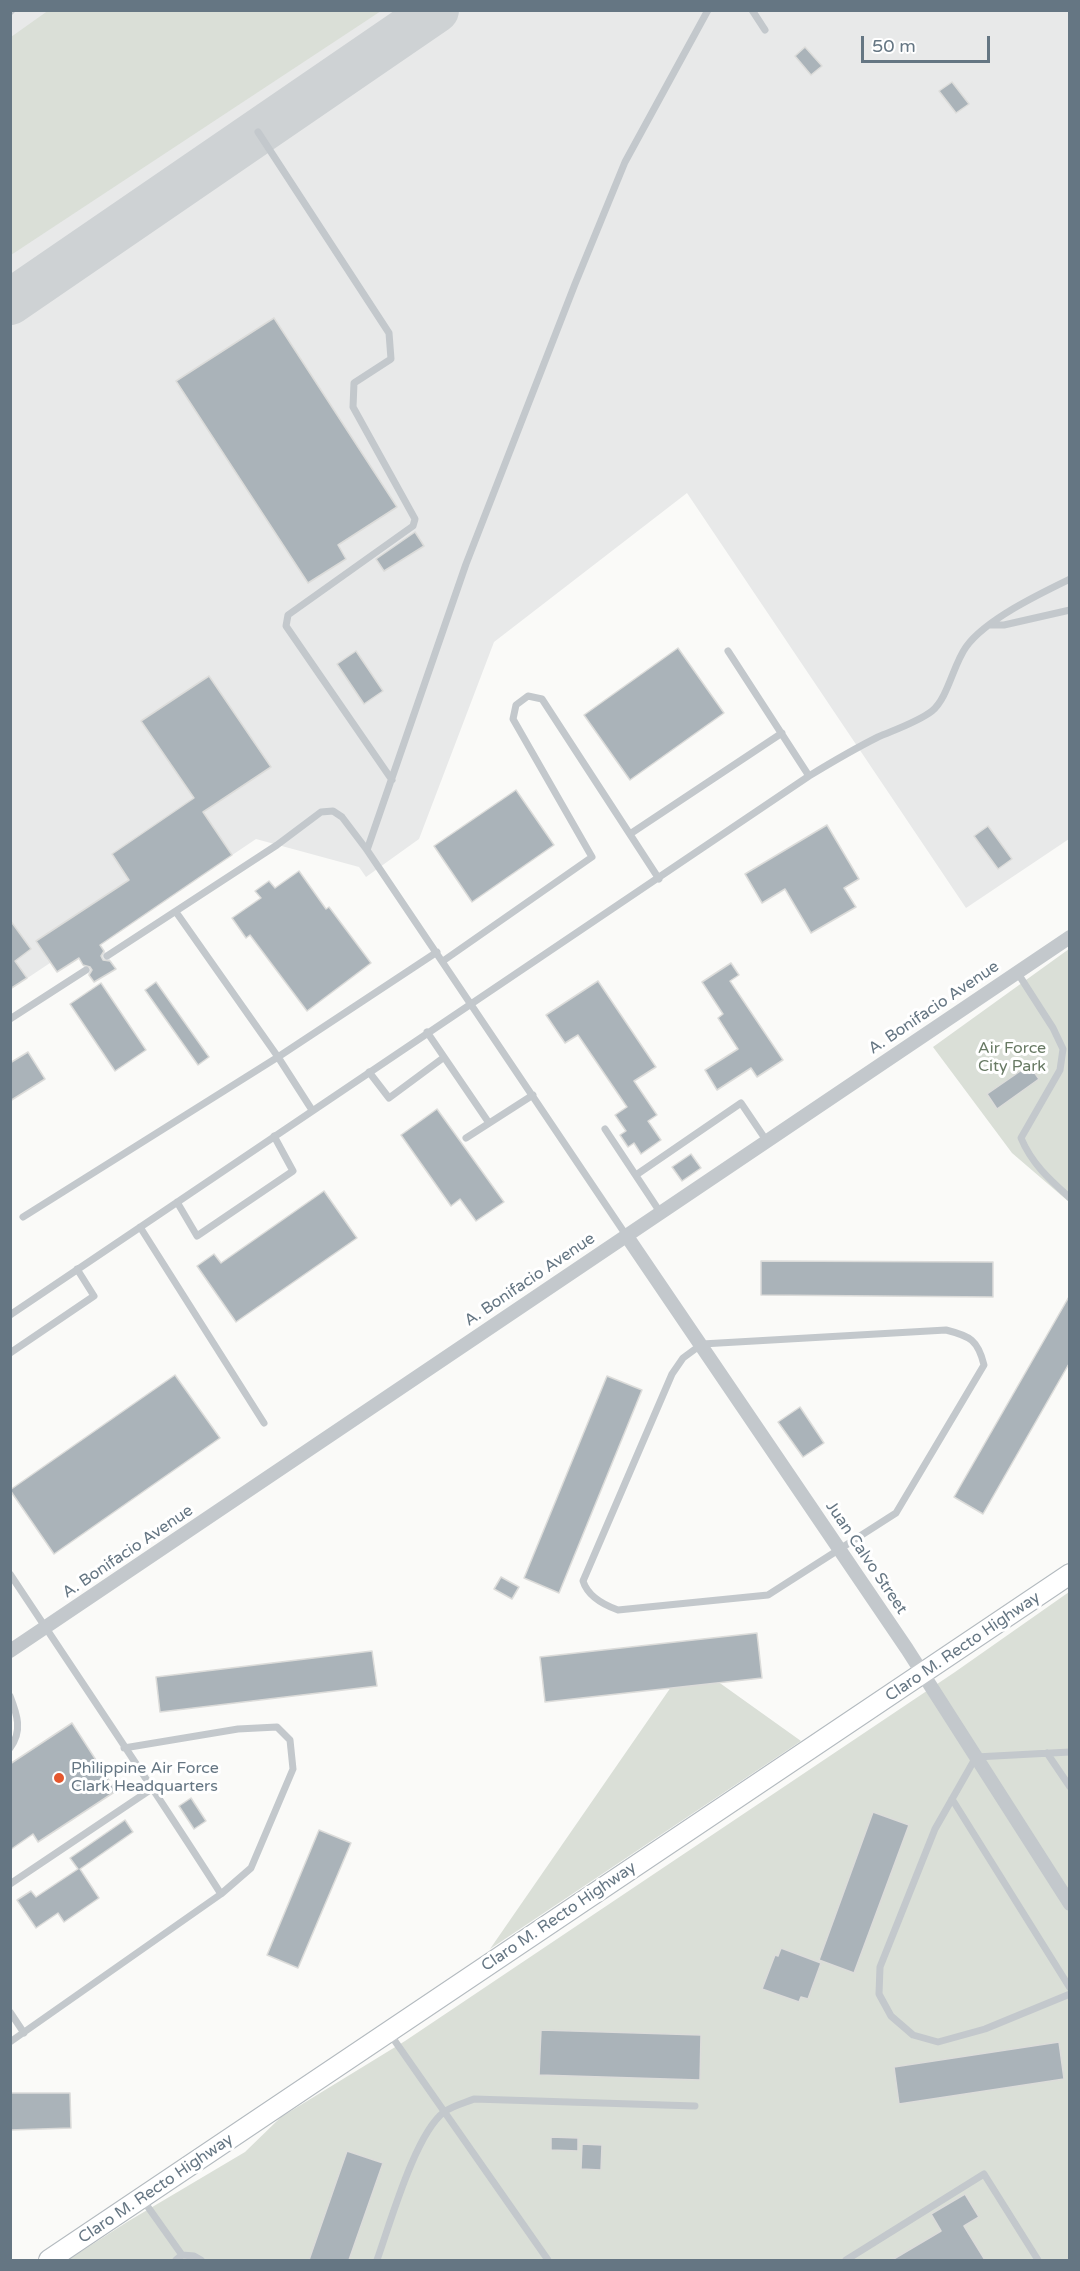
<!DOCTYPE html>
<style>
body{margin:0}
#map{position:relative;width:1080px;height:2271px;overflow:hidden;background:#fafaf8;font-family:"Varela Round",sans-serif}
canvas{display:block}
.frame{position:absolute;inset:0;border:12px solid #657683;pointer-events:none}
.scale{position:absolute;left:861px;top:36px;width:129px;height:27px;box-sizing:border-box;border:3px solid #657683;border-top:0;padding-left:8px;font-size:18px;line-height:21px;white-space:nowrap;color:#657683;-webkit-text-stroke:4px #fff;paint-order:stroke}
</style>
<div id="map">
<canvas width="1080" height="2271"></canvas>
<div class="frame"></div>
<div class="scale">50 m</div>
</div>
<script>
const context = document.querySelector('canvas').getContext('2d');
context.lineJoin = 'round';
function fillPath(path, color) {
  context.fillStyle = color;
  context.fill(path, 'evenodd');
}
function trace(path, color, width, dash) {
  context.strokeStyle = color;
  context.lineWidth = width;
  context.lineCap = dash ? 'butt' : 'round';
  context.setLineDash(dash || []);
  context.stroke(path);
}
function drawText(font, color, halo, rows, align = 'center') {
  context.font = font + ' "Varela Round",sans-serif';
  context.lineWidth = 6;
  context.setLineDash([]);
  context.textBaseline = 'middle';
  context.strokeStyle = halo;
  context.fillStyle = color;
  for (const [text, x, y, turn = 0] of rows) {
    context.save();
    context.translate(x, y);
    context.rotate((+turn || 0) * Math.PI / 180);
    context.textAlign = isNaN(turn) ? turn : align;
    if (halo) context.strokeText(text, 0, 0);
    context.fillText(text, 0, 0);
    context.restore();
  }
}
const built = new Path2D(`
 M 11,11 L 1069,11 L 1069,839 L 966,908 L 687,493 L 494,642 L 419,839 L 366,877 L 359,867 L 256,839 L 100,944 L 116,969 L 94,982 L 78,958 L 57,972 L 50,963 L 11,989 Z`);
const green = new Path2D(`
 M 49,10 L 381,10 L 381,11 L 11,255 L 11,37 Z
 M 1069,949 L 1069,1202 L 1012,1153 L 933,1047 Z
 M 1069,1592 L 1069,2260 L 68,2260 L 127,2222 L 245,2152 L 281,2117 L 405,2041 L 955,1672 Z
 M 689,1661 L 801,1741 L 490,1949 Z`);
const taxiway = new Path2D(`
 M 10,302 L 436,10`);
const building = new Path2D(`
 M 805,47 L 822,66 L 811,75 L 795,56 Z
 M 952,82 L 969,104 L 956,113 L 939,91 Z
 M 274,318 L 397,507 L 338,545 L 346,559 L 308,583 L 176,381 Z
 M 415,532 L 424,546 L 384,571 L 376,559 Z
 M 678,648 L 724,713 L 630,780 L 584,715 Z
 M 356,651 L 383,691 L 364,704 L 337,664 Z
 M 209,676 L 271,767 L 203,812 L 232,855 L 100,945 L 104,951 L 101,956 L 103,960 L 110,961 L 116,969 L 94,982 L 89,975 L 92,970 L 90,967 L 83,965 L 79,958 L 57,972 L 36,941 L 129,880 L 112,854 L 194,798 L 141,721 Z
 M 516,790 L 554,845 L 472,902 L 434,846 Z
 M 827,825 L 859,879 L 844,888 L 856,907 L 811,933 L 785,889 L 762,903 L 745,874 Z
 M 988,826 L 1012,859 L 998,869 L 974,836 Z
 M 299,871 L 326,909 L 329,907 L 371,963 L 307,1011 L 250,935 L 246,938 L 232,918 L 261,898 L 255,891 L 269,881 L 275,888 Z
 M 10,920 L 31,949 L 15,961 L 27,978 L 10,989 Z
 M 731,963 L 739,975 L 730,981 L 783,1060 L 757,1077 L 751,1068 L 717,1090 L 705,1070 L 738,1049 L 718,1018 L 723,1014 L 702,982 Z
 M 598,981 L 656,1067 L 634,1081 L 657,1115 L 648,1121 L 661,1140 L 641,1154 L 634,1143 L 628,1147 L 620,1135 L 626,1131 L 615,1115 L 627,1107 L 578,1035 L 565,1043 L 546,1015 Z
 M 156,982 L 209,1057 L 198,1065 L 145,990 Z
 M 101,983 L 146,1050 L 115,1071 L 70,1004 Z
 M 28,1052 L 45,1079 L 10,1101 L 10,1063 Z
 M 1029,1065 L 1039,1079 L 997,1109 L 987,1094 Z
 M 437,1109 L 504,1202 L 476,1221 L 460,1199 L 451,1206 L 401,1135 Z
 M 691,1154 L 701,1168 L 682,1181 L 672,1167 Z
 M 324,1191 L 357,1238 L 236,1322 L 197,1266 L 214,1254 L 221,1263 Z
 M 761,1261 L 993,1262 L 993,1297 L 761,1295 Z
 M 1070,1295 L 1070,1362 L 983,1514 L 954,1497 Z
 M 175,1375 L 220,1438 L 54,1554 L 10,1490 Z
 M 607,1376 L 642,1390 L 559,1593 L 524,1578 Z
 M 800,1407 L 824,1443 L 803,1457 L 778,1422 Z
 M 501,1577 L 519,1587 L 512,1599 L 494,1589 Z
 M 757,1633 L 762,1678 L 545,1702 L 540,1657 Z
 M 372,1651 L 377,1686 L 160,1712 L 156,1677 Z
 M 72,1723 L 116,1791 L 38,1842 L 33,1834 L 10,1850 L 10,1764 Z
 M 191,1798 L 206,1821 L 194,1829 L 179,1806 Z
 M 873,1812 L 909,1825 L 854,1973 L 819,1960 Z
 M 125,1820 L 133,1832 L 80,1869 L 99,1898 L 64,1922 L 58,1913 L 36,1928 L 17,1900 L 31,1891 L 36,1897 L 78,1869 L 70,1858 Z
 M 319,1830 L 351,1843 L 298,1968 L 267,1955 Z
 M 781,1948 L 821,1963 L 808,1999 L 801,1997 L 799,2002 L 762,1989 L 775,1955 L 778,1956 Z
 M 541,2030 L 701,2035 L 700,2080 L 539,2075 Z
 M 1059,2042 L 1064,2079 L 899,2104 L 894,2067 Z
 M 10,2093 L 70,2093 L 71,2128 L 10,2130 Z
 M 551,2137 L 578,2138 L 578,2151 L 551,2150 Z
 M 582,2144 L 602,2145 L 601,2170 L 581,2169 Z
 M 347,2151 L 383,2163 L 349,2260 L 309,2260 Z
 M 965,2194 L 979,2217 L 964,2226 L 985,2260 L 892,2260 L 941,2231 L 931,2214 Z`);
const lane = new Path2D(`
 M 752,10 L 765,30
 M 10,12 L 12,10
 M 258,132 L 389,333 L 391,359 L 354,383 L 353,407 L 415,519 L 413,526 L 288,615 L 286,626 L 392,780
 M 990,625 L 1004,625 L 1070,610
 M 728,651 L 809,776
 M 630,834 L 782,733
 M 367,850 L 466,564 L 575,284 L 625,162 L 708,10
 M 176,912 L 278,1057 L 312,1110
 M 107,956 L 277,845 L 321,812 L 333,811 L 342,817 L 367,850 L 626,1235
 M 443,961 L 592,857 L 513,719 L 516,705 L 528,696 L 542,699 L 659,879
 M 1017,972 L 1053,1028 L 1063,1049 L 1060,1070 L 1021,1138 C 1032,1164 1049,1179 1070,1198
 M 10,1019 L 86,970
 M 427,1032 L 489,1123
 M 369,1072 L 389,1098 L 443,1058
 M 605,1129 L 660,1212
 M 466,1138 L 533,1095
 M 636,1175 L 741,1103 L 766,1140
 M 177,1202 L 197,1236 L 293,1171 L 274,1136
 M 23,1217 L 278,1057 L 437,952
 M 140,1227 L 264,1423
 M 10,1315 L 809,776 C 832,762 854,749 878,737 C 894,730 918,722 932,711 C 948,698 953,665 966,647 C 985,620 1039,594 1070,579
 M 946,1330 C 970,1336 978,1340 984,1365 L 896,1513 L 768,1595 L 618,1610 C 604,1605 588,1597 583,1581 L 672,1374 L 683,1358 L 702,1344 Z
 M 10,1353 L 94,1296 L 77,1269
 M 10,1574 C 81,1681 152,1786 221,1894
 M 10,1696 C 17,1714 23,1731 10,1748
 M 1070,1752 L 976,1757 L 935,1829 L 880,1967 L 879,1994 L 891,2016 L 913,2035 L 938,2042 L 985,2029 L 1070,1994
 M 1047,1753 L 1070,1787
 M 952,1799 L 1070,1988
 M 10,1884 L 153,1788
 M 10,2012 L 24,2033
 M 390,2034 L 548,2260
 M 10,2042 L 221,1894 L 251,1868 L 293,1769 L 290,1740 L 277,1727 L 238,1729 L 124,1748
 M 143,2200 L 182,2255 L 176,2260
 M 182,2255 L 194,2256 L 201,2260
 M 377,2260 C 390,2224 415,2134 444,2112 C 452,2106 464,2103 474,2099 L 695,2106
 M 846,2260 L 984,2174 L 1038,2260`);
const street = new Path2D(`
 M 626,1235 L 907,1649 L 1070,1904
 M 10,1651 L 1070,937`);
const secondary = new Path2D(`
 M 49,2260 L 1070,1574`);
const markers = [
 [59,1778,6,"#e4572e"]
];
const streetNames = [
 ["A. Bonifacio Avenue",934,1008,-34],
 ["A. Bonifacio Avenue",530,1280,-34],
 ["A. Bonifacio Avenue",128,1552,-34],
 ["Juan Calvo Street",866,1558,56],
 ["Claro M. Recto Highway",963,1647,-34],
 ["Claro M. Recto Highway",559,1917,-34],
 ["Claro M. Recto Highway",156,2189,-34]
];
const parkNames = [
 ["Air Force",1012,1049],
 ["City Park",1012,1067]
];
const poiNames = [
 ["Philippine Air Force",71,1769],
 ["Clark Headquarters",71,1787]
];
fillPath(built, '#e8e9e9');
fillPath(green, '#dadfd7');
trace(taxiway, '#ced2d4', 46);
fillPath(building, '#aab3b9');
trace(building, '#dcdcda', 1.5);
trace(secondary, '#b3babf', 22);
trace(lane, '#c3c8cc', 7);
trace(street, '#c3c8cc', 14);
trace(secondary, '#fff', 20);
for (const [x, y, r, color] of markers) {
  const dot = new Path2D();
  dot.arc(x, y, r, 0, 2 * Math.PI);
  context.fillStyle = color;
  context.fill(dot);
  trace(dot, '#fff', 2);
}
drawText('16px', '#657683', '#fff', streetNames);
drawText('16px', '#687a64', '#fff', parkNames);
drawText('16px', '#657683', '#fff', poiNames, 'left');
</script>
